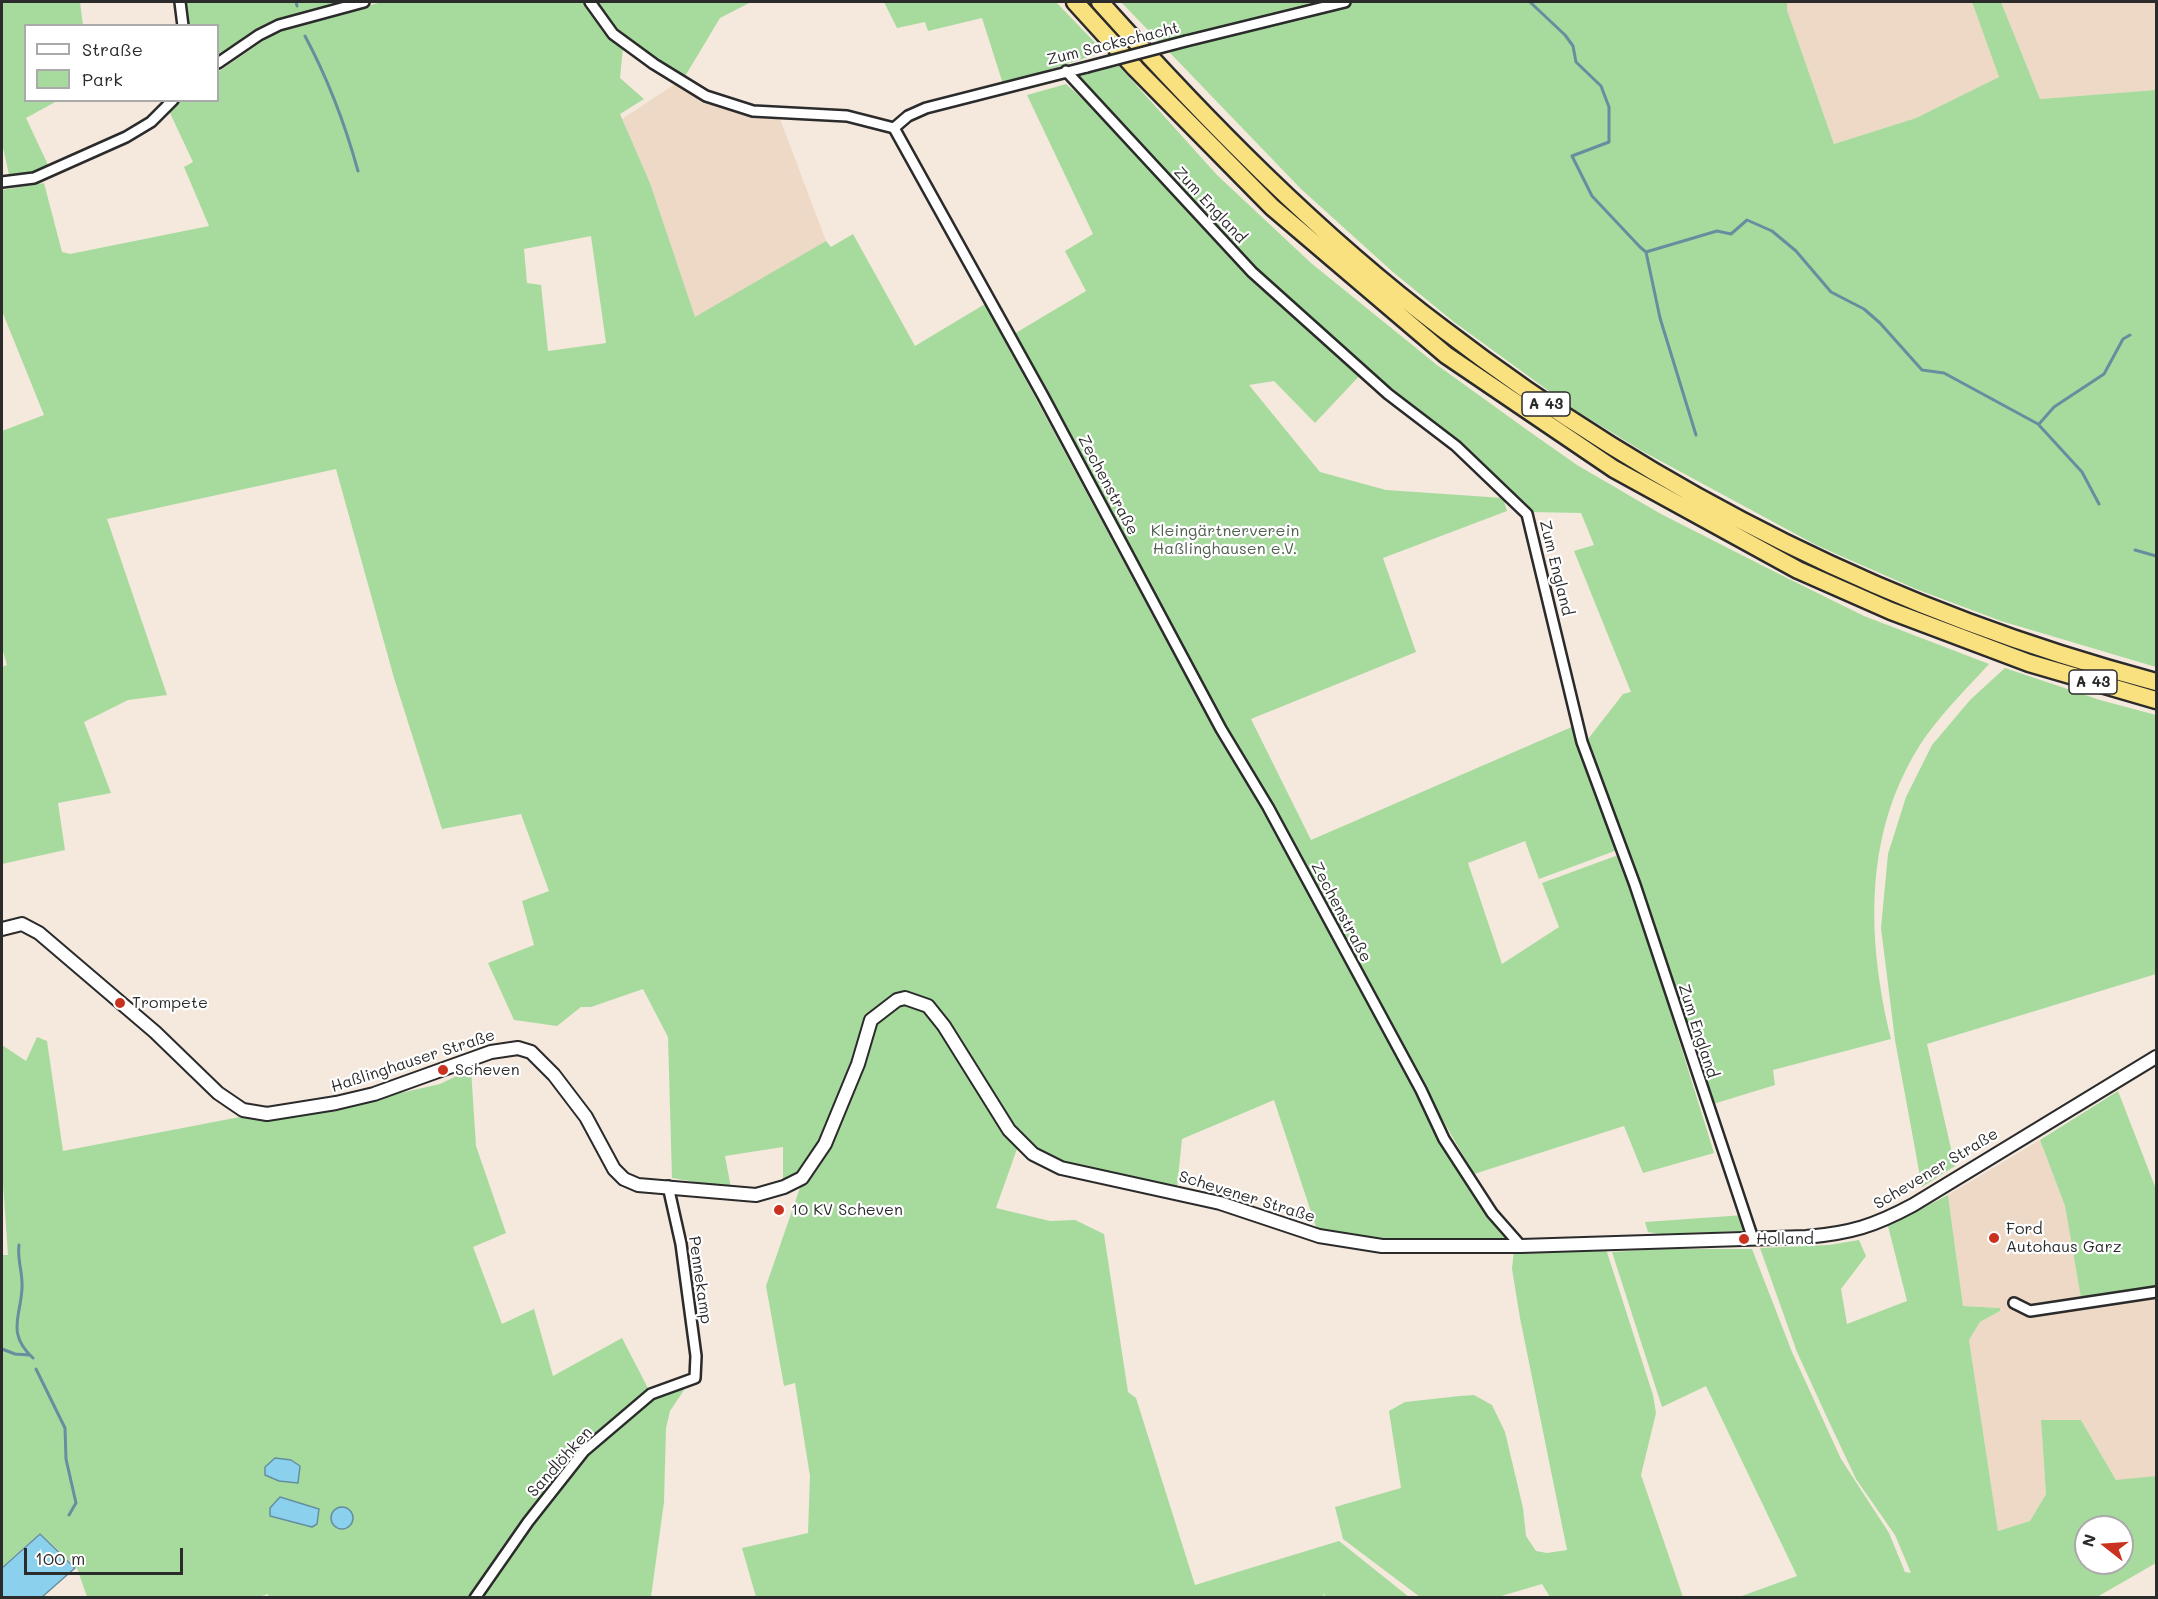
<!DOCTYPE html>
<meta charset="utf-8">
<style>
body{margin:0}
#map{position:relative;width:2158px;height:1599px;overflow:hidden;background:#f5e8dd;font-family:Mali,sans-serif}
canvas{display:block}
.frame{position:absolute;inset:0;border:3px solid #2b2b2b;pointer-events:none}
.legend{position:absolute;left:24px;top:24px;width:195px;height:78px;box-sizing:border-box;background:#fff;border:2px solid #aaa;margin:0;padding:8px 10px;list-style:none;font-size:18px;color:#2b2b2b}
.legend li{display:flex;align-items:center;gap:12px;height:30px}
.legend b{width:30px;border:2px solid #aaa}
.north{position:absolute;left:2074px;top:1515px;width:60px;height:60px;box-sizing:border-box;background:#fff;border:2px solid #aaa;border-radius:50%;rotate:287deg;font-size:16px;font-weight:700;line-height:24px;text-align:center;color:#2b2b2b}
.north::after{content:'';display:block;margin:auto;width:21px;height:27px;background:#c8321e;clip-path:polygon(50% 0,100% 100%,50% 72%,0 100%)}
.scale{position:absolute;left:24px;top:1548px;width:159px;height:27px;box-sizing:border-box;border:3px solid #2b2b2b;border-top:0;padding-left:8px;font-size:18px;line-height:21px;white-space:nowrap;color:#2b2b2b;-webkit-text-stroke:4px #fff;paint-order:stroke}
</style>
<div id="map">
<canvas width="2158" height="1599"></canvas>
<div class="frame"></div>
<ul class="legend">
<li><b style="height:8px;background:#fff"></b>Straße</li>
<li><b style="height:16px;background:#a7db9e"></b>Park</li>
</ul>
<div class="north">N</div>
<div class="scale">100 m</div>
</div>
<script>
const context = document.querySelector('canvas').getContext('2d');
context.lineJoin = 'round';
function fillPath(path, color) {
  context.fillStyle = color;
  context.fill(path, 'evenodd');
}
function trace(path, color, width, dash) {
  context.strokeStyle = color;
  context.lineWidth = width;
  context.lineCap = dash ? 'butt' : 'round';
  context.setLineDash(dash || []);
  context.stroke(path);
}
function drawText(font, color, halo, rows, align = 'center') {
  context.font = font + ' Mali,sans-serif';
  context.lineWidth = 4.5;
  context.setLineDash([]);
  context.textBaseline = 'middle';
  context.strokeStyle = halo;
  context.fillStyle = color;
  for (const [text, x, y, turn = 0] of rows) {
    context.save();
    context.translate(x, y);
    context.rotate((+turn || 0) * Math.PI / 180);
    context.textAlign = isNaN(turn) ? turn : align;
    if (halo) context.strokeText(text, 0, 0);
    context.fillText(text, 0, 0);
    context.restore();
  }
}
const built = new Path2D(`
 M 1787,2 L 1972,2 L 1999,77 L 1916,118 L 1834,144 L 1787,10 Z
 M 2001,2 L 2156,2 L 2156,90 L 2040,99 Z
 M 678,82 L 752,115 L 780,119 L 826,241 L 695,318 L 650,183 L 622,119 Z
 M 2040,1140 L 2065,1206 L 2081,1297 L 2156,1286 L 2156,1476 L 2117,1481 L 2081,1420 L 2041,1420 L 2046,1494 L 2030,1521 L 1998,1531 L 1969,1340 L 1980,1322 L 2000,1311 L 2000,1308 L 1963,1306 L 1948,1195 Z`);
const green = new Path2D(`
 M 2,2 L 80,2 L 83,25 L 26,26 L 26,100 L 57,101 L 26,118 L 49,167 L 32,175 L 10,179 L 2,143 Z
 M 187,2 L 345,2 L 267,26 L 218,54 L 218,26 L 188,25 L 185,6 Z
 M 382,2 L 586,2 L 611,36 L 623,47 L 620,78 L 644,99 L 620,114 L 650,183 L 695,317 L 826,241 L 831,247 L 853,234 L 915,346 L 985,304 L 1163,635 L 1220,734 L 1225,731 L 1199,678 L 1014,334 L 1086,291 L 1065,251 L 1093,234 L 1027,95 L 1066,84 L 1120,132 L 1076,76 L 1119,66 L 1217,175 L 1311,263 L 1437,365 L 1530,432 L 1577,465 L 1661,514 L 1783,576 L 1864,616 L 1989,664 C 1968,687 1944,711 1926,736 C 1863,827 1866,936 1891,1039 L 1773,1070 L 1775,1085 L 1710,1105 L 1585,743 L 1623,694 L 1631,692 L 1574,551 L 1594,545 L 1581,513 L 1529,512 C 1512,487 1486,468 1462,448 C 1430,422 1397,396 1363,372 L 1315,423 L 1274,381 L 1249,385 L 1320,472 L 1386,490 L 1503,498 L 1507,511 L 1383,558 L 1416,652 L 1251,719 L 1311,840 L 1574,726 L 1620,849 L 1539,879 L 1525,841 L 1468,863 L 1502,964 L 1559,927 L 1542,883 L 1621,854 L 1714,1153 L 1643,1173 L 1624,1126 L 1474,1174 L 1438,1112 L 1430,1123 L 1466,1180 L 1509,1240 C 1445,1240 1380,1246 1317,1230 L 1274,1100 L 1182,1139 L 1177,1187 L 1060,1163 L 1034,1151 L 1011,1127 L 917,997 L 884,1005 L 822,1142 L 798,1175 L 783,1184 L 783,1147 L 725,1156 L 731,1188 L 672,1178 L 668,1037 L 643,989 L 591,1007 L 581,1007 L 557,1026 L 514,1020 L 488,963 L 534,945 L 522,901 L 549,891 L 521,814 L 442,829 L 394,678 L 336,469 L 107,519 L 167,695 L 128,700 L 84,722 L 111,793 L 58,803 L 65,850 L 2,864 L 2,667 L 7,665 L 2,648 L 2,431 L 44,415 L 2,311 L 2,190 L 44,183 L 62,252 L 70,254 L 209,226 L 184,167 L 193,162 L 170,113 L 179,101 L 218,100 L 218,72 L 280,29 ZM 591,236 L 606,343 L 548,351 L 541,285 L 527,283 L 524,249 Z
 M 593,2 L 751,2 L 720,18 L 684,78 L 616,32 Z
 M 884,2 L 1056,2 L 1104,52 L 1003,84 L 982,18 L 928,31 L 925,22 L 897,28 Z
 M 1121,2 L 1787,2 L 1787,10 L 1834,144 L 1916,118 L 1999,77 L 1972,2 L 2001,2 L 2040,99 L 2156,90 L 2156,667 L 2001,621 L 1916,589 L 1816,545 L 1642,451 L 1575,410 L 1454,322 L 1394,273 L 1301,189 Z
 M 2005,668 L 2100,700 L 2156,715 L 2156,974 L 1927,1044 L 1955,1166 L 1922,1187 L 1895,1040 L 1881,928 L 1888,854 L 1906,797 L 1932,745 L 1971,699 Z
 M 905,1000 L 926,1007 L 1018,1146 L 996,1208 L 1050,1221 L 1075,1220 L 1104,1234 L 1128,1392 L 1136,1398 L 1195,1585 L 1339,1541 L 1409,1597 L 1324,1597 L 1325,1593 L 1321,1598 L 756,1597 L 742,1548 L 808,1533 L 810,1476 L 795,1383 L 784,1386 L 766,1286 L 802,1182 L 874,1022 Z
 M 37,1037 L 47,1041 L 63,1151 L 245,1116 L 278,1118 L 326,1110 L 440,1084 L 471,1069 L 476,1146 L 506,1233 L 473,1247 L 502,1324 L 534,1309 L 553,1376 L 622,1338 L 652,1396 L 690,1381 L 670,1411 L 666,1428 L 664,1502 L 651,1597 L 269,1598 L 268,1594 L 256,1598 L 87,1597 L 77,1568 L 40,1533 L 2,1567 L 2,1255 L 8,1255 L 2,1169 L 2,1045 L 26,1061 Z
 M 2118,1091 L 2156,1189 L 2156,1286 L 2081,1298 L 2065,1206 L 2040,1140 Z
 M 1948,1195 L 1963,1306 L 2000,1308 L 2000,1311 L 1980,1322 L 1969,1340 L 1998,1531 L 2030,1521 L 2046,1494 L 2041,1420 L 2081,1420 L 2116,1480 L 2156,1476 L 2156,1563 L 2097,1597 L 1739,1597 L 1797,1576 L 1706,1386 L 1662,1407 L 1612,1252 L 1661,1249 L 1752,1249 L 1792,1352 L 1841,1459 L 1889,1533 L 1905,1572 L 1911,1573 L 1895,1535 L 1856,1479 L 1824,1411 L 1797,1352 L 1760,1248 L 1829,1245 L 1859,1240 L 1866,1256 L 1841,1289 L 1847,1324 L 1907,1301 L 1888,1226 ZM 2086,1527 L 2122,1527 L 2122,1563 L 2086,1563 Z
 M 1744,1215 L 1743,1231 L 1659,1234 L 1648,1232 L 1645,1222 Z
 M 1606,1249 L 1653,1395 L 1656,1413 L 1641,1475 L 1683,1597 L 1550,1597 L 1542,1584 L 1498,1597 L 1420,1597 L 1343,1539 L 1335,1507 L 1401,1488 L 1389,1411 L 1405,1402 L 1460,1396 L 1474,1395 L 1492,1405 L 1505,1432 L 1523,1508 L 1526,1536 L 1536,1551 L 1547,1553 L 1567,1550 L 1520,1318 L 1512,1269 L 1514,1250 Z`);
const water = new Path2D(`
 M 275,1458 L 291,1460 L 300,1466 L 298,1483 L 279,1481 L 265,1475 L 265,1467 Z
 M 280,1497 L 319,1509 L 317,1524 L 312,1527 L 270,1516 L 270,1508 Z
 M331 1518a11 11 0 1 1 22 0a11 11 0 1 1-22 0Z
 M 40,1534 L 75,1568 L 42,1597 L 2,1597 L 2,1568 Z`);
const stream = new Path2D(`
 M 296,2 L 297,6
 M 1530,2 L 1565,35 L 1573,46 L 1576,62 L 1601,86 L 1609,107 L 1609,142 L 1572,156 L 1592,196 L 1640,247 L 1646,252 L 1717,231 L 1731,234 L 1747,220 L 1772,231 L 1796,251 L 1831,292 L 1864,309 L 1880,323 L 1922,370 L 1944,373 L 2038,424 L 2082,472 L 2099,504
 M 305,36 C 328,79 345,124 358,171
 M 1646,252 L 1660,318 L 1696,435
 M 2039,424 L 2054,407 L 2104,374 L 2123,339 L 2130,335
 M 2135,550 L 2156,556
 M 19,1245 C 17,1260 23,1273 22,1288 C 21,1316 6,1333 33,1358
 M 2,1349 L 15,1354 L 29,1355
 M 36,1369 L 65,1428 L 66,1459 L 76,1503 L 69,1515`);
const minor = new Path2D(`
 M 180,2 L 183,26
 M 590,2 L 613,34 L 654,64 L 706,96 L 753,111 L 847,116 L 894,128 L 1043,396 L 1221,729 L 1268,807 L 1421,1090 L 1444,1139 L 1492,1213 L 1521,1246
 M 1186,41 L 1345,2
 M 218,63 L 259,35 L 279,25 L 364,2
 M 1066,71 L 1252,272 L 1388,394 L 1456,446 L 1527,514 L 1582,742 L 1635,885 L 1753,1239
 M 894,128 L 908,116 L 926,108 L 1087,67
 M 2,182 L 34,178 L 126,137 L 151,122 L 173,100
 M 2014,1303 L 2030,1311 L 2156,1292
 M 475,1598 L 528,1522 L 584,1451 L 651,1394 L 695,1378 L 696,1356 L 681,1244 L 668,1186`);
const secondary = new Path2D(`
 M 2,929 L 22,924 L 39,933 L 155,1032 L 218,1093 L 243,1110 L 267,1114 L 336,1103 L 374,1094 L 491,1052 L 518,1048 L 531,1052 L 554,1075 L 586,1117 L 614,1169 L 624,1179 L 638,1185 L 756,1195 L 784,1187 L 802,1178 L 825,1144 L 858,1064 L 871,1020 L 897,1000 L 905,998 L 928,1006 L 944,1026 L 1009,1130 L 1033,1154 L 1061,1168 L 1220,1203 L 1319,1236 L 1382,1246 L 1521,1246 L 1806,1237 C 1851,1233 1874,1226 1913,1205 L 2156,1057`);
const motorway = new Path2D(`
 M 1075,2 L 1136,69 L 1272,207 L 1446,355 L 1614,469 L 1798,570 L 1891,611 L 2029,663 L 2156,700
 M 1100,2 C 1205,119 1317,234 1443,329 C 1657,493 1895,613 2156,682`);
const minorBridge = new Path2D(`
 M 1087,67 L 1186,41`);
const markers = [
 [120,1003,6,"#c8321e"],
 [443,1070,6,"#c8321e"],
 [779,1210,6,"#c8321e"],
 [1994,1238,6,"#c8321e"],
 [1744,1239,6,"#c8321e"]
];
const shields = [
 [1546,404,48],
 [2093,682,48]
];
const shieldNames = [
 ["A 43",1546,404],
 ["A 43",2093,682]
];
const streetNames = [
 ["Zum Sackschacht",1113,44,-14],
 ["Zum England",1210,205,47],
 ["Zechenstraße",1108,485,62],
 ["Zum England",1556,568,76],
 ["Zechenstraße",1341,912,62],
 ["Zum England",1698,1031,72],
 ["Haßlinghauser Straße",413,1061,-18],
 ["Schevener Straße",1936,1169,-31],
 ["Schevener Straße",1247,1197,17],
 ["Pennekamp",700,1280,82],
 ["Sandlöhken",560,1462,-48]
];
const parkNames = [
 ["Kleingärtnerverein",1225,531],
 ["Haßlinghausen e.V.",1225,549]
];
const poiNames = [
 ["Trompete",132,1003],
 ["Scheven",455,1070],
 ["10 KV Scheven",791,1210],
 ["Ford",2006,1229],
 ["Autohaus Garz",2006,1247],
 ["Holland",1756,1239]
];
fillPath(built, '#eed8c6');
fillPath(green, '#a7db9e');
fillPath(water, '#8bd1ed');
trace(water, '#658f9f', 1.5);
trace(stream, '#658f9f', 3);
trace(minor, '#2b2b2b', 14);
trace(secondary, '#2b2b2b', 16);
trace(motorway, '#2b2b2b', 21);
trace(minor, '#fff', 9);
trace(secondary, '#fff', 12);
trace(motorway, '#fae180', 16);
trace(minorBridge, '#2b2b2b', 14, []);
trace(minorBridge, '#fff', 9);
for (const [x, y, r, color] of markers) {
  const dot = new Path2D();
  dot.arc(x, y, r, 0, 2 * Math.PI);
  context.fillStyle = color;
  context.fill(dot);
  trace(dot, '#fff', 2);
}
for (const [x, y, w] of shields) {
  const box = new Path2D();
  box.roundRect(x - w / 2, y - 12, w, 24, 4.5);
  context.fillStyle = '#fff';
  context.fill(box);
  trace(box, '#2b2b2b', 1.5);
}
drawText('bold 15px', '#2b2b2b', null, shieldNames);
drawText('16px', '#2b2b2b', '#fff', streetNames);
drawText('16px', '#50604e', '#fff', parkNames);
drawText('16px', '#2b2b2b', '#fff', poiNames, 'left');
</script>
